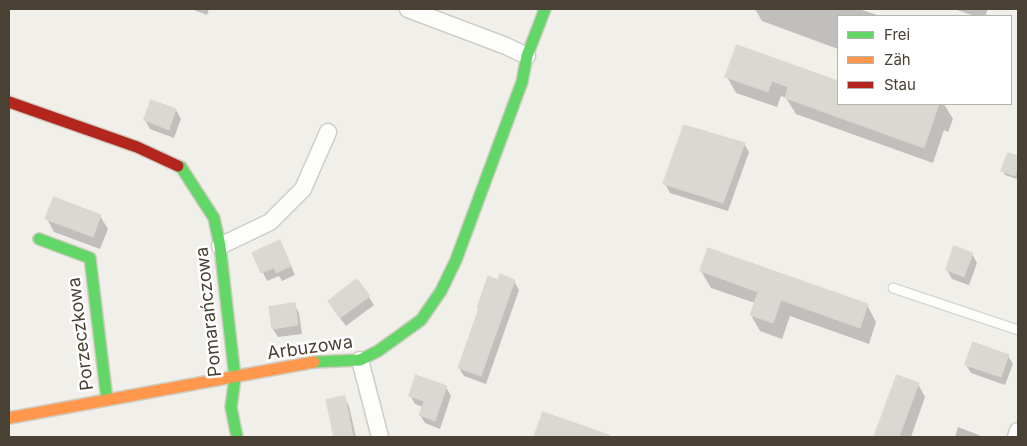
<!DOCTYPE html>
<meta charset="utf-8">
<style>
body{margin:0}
#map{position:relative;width:1027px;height:446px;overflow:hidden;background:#f0efea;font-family:Inter,sans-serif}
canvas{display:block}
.frame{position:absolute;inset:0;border:10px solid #484134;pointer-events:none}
.legend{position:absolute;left:837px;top:15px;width:175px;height:90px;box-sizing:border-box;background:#fff;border:1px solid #b6b3ae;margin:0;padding:6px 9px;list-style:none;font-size:15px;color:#484134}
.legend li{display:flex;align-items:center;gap:10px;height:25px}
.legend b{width:25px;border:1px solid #b6b3ae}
</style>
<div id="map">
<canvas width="1027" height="446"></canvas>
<div class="frame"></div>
<ul class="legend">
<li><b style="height:6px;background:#63d668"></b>Frei</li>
<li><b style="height:6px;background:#ff974d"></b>Zäh</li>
<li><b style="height:6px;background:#b3261e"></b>Stau</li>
</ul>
</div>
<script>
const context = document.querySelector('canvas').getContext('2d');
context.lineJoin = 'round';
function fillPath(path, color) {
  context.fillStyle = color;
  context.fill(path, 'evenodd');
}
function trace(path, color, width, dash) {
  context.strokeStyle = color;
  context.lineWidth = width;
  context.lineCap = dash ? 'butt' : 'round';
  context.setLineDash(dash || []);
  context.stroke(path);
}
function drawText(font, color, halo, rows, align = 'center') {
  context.font = font + ' Inter,sans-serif';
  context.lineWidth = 5;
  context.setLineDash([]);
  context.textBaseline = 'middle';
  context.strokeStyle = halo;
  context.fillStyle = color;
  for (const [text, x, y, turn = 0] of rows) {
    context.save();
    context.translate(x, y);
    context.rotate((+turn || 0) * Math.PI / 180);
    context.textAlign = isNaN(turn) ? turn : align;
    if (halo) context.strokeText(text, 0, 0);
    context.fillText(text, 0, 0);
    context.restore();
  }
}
const shadow = new Path2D(`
 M 191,9 L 209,9 L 207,15 Z
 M 755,9 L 859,9 L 880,16 L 838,16 L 838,49 L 762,21 Z
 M 954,9 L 988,9 L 985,16 L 975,16 Z
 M 738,47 L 838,82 L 838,104 L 898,104 L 903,105 L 903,104 L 944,104 L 953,119 L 948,132 L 944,130 L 933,163 L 796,114 L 786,98 L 781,96 L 777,107 L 736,93 L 727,77 Z
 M 152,101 L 176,110 L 181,119 L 174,138 L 150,129 L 145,120 Z
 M 744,144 L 749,152 L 728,211 L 670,193 L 665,184 Z
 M 1009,154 L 1018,157 L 1017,179 L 1005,175 L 1003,171 Z
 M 100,216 L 108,229 L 100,249 L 54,232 L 47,219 Z
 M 284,250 L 295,275 L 282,281 L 279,276 L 267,281 L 254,253 Z
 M 972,254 L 977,263 L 969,285 L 952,279 L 947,270 Z
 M 701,271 L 867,305 L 876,322 L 869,344 L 790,316 L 782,339 L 760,331 L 751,315 L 755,303 L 711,288 Z
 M 499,281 L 514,281 L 519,290 L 486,384 L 464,376 L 459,368 L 480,311 L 478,307 Z
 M 369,297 L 374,305 L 346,326 L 334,310 Z
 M 294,304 L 299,313 L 302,334 L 278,337 L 273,329 Z
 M 1008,356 L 1013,364 L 1005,385 L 971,373 L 966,365 Z
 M 897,377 L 918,384 L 925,397 L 911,437 L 876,437 Z
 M 446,387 L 451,396 L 440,429 L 425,423 L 420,415 L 423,407 L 415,404 L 410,395 Z
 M 344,397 L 349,406 L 356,437 L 335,437 L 327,401 Z
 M 544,414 L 612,437 L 536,437 Z
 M 958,427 L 979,435 L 981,437 L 955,437 Z`);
const building = new Path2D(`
 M 737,45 L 838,81 L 838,104 L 939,104 L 924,148 L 785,98 L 788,87 L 772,81 L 768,92 L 725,77 Z
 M 151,100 L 176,109 L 169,130 L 144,120 Z
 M 684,125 L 745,143 L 723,203 L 663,184 Z
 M 1008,153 L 1018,156 L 1018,167 L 1015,176 L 1001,171 Z
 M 54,197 L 101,215 L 93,237 L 45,219 Z
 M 280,240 L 291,266 L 276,273 L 274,268 L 261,273 L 252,253 Z
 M 954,246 L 973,253 L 964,277 L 946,270 Z
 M 708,248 L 868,304 L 860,328 L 781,300 L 773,323 L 750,315 L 758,292 L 700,271 Z
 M 500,274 L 515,280 L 481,376 L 458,368 L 479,308 L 477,308 L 488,276 L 498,280 Z
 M 357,279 L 370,296 L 340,318 L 328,301 Z
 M 295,303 L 298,325 L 272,329 L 269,307 Z
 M 973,342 L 1009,355 L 1001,377 L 965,365 Z
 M 416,375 L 447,386 L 435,421 L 419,415 L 424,401 L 409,396 Z
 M 897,375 L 919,383 L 899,437 L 874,437 Z
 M 345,396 L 353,436 L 334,437 L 326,400 Z
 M 543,412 L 609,435 L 609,437 L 534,437 Z`);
const lane = new Path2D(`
 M 893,288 L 1018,330`);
const street = new Path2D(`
 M 408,9 L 506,46 L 527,56
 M 220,246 L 270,222 L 303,189 L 328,132
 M 360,360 L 380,437
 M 1016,437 L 1018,431`);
const fast = new Path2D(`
 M 178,166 L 181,167 L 214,218 L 220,246 L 235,378 L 231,407 L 237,437
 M 39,239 L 90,258 L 107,400
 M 314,362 L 360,360 L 378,351 L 421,320 L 441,291 L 456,260 L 522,82 L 527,56 L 545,9`);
const slow = new Path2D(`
 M 9,418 L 314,362`);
const jam = new Path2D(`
 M 9,102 L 137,147 L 178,166`);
const streetNames = [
 ["Pomarańczowa",209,312,-96],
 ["Porzeczkowa",81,334,-97],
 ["Arbuzowa",310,348,-8]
];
fillPath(shadow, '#0003');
fillPath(building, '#dad8d2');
trace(building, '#d9d6cf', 1);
trace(lane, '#cfcdc7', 11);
trace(street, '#cfcdc7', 19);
trace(fast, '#d0ccc0', 14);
trace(slow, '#d0ccc0', 14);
trace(jam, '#d0ccc0', 14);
trace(lane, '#fdfdfc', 9);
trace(street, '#fdfdfc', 16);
trace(fast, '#63d668', 11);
trace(slow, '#ff974d', 11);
trace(jam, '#b3261e', 11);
drawText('18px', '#484134', '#fff', streetNames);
</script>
